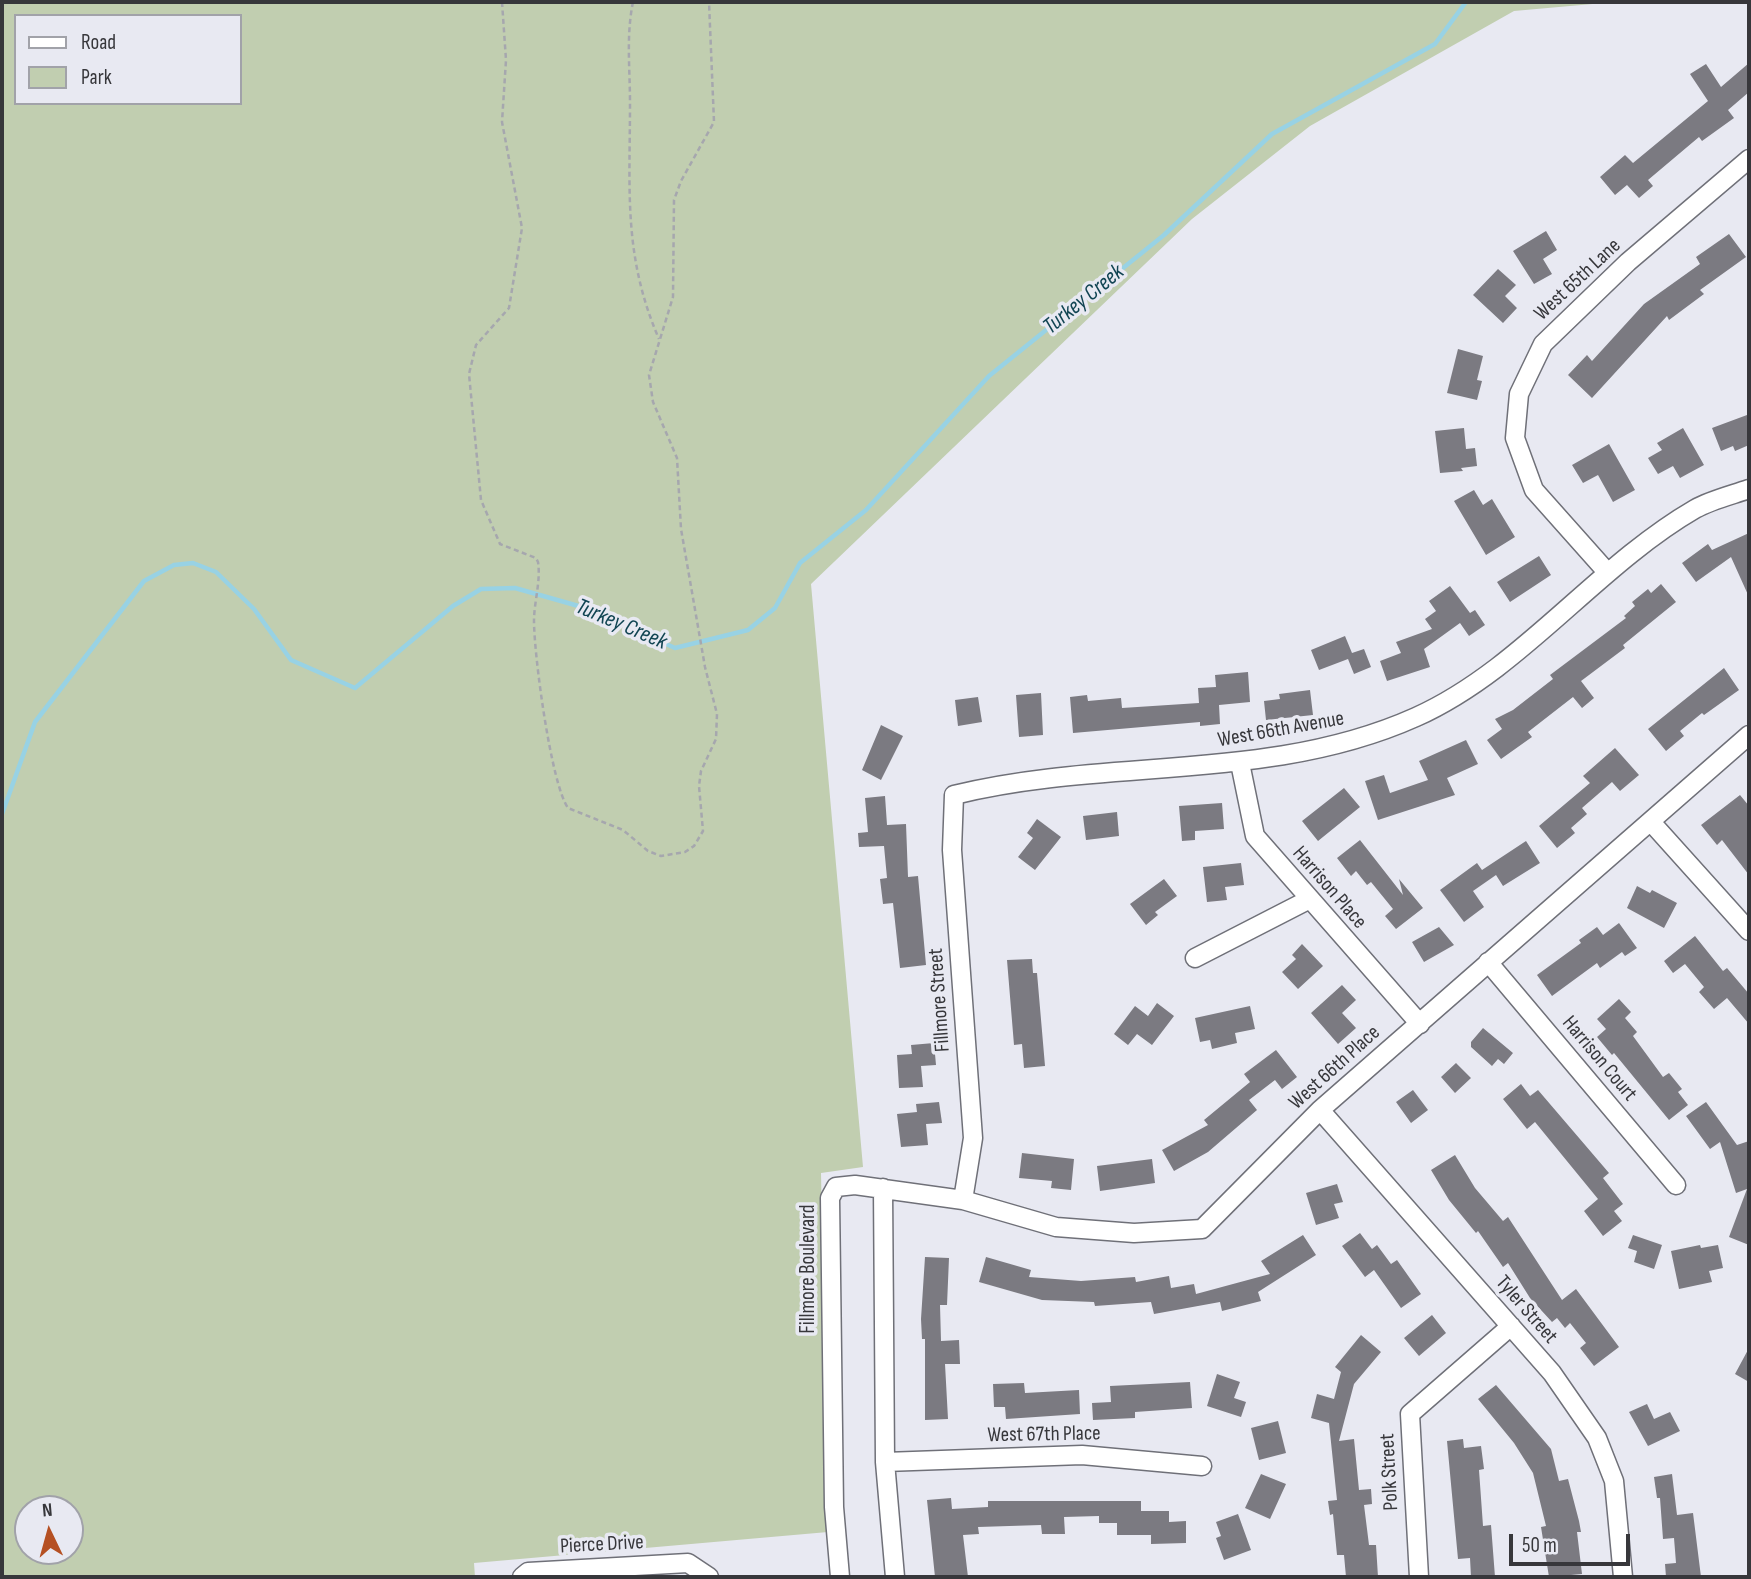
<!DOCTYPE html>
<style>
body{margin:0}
#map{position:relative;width:1751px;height:1579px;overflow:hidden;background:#e8e9f2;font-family:"Sofia Sans Condensed",sans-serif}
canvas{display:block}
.frame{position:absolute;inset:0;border:4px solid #37373b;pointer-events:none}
.legend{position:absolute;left:14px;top:14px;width:228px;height:91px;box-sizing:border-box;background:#e8e9f2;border:2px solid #a1a2a9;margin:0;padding:9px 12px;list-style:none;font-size:21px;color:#37373b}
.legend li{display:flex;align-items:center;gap:14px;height:35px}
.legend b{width:35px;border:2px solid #a1a2a9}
.north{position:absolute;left:14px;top:1495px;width:70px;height:70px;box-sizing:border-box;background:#e8e9f2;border:2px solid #a1a2a9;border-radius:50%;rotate:355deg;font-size:19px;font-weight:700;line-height:28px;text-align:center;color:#37373b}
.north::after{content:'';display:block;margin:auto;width:24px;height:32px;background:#b55023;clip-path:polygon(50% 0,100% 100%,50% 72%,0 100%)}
.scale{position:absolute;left:1509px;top:1534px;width:121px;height:32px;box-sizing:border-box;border:4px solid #37373b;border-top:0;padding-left:9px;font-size:21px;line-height:24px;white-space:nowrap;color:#37373b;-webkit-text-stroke:5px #e8e9f2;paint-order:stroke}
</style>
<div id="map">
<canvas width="1751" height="1579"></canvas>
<div class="frame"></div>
<ul class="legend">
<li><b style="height:9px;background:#fff"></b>Road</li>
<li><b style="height:19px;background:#c1ceb0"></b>Park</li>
</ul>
<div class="north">N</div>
<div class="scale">50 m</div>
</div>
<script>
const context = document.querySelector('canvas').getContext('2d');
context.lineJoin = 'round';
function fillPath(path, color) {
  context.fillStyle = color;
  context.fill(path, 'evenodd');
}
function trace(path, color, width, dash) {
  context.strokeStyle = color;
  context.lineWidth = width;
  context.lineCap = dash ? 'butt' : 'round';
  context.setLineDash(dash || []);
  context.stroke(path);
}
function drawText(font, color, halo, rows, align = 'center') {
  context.font = font + ' "Sofia Sans Condensed",sans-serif';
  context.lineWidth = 7;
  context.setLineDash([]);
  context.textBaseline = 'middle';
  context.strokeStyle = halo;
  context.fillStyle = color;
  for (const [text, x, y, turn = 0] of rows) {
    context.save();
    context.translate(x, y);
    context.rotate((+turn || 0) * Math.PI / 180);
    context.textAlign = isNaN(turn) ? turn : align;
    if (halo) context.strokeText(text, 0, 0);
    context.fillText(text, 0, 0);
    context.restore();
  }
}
const green = new Path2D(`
 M 2,2 L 1615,2 L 1514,11 L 1310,126 L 1192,219 L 811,584 L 863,1167 L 821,1173 L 828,1532 L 474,1563 L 475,1577 L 2,1577 ZM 16,16 L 240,16 L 240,103 L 16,103 ZM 28,1509 L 70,1509 L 70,1551 L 28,1551 Z`);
const stream = new Path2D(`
 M 2,814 L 35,722 L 144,581 L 174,565 L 193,563 L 216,572 L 254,609 L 291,660 L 355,688 L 453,606 L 481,589 L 515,588 L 589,609 L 675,648 L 748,630 L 775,608 L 800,563 L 866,510 L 989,376 L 1164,235 L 1272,134 L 1435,44 L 1466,2`);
const building = new Path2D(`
 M 1749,63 L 1749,92 L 1728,110 L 1734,118 L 1702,141 L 1699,137 L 1648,180 L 1653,186 L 1639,198 L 1627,185 L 1615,195 L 1600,177 L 1625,155 L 1633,163 L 1708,101 L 1690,74 L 1706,64 L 1721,87 Z
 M 1546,231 L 1557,250 L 1543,259 L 1552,274 L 1534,284 L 1513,251 Z
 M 1729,234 L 1746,257 L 1700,290 L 1704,294 L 1669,320 L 1667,316 L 1592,398 L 1568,375 L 1587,355 L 1592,361 L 1644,304 L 1700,264 L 1696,257 Z
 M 1498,269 L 1516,285 L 1505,296 L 1517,308 L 1503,323 L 1473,295 Z
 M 1458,349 L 1483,356 L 1477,380 L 1482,381 L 1477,400 L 1447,393 Z
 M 1747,415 L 1749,445 L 1735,451 L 1733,446 L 1721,451 L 1712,428 Z
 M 1464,428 L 1466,449 L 1475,448 L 1477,466 L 1461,468 L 1463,471 L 1440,473 L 1435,431 Z
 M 1683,428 L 1704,465 L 1680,478 L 1673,466 L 1658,474 L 1648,458 L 1662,450 L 1657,443 Z
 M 1609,444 L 1635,490 L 1613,502 L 1598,475 L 1583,483 L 1572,465 Z
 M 1474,490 L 1483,505 L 1492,499 L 1515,537 L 1486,555 L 1454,501 Z
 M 1749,533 L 1749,597 L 1731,557 L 1696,582 L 1682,563 L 1708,544 L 1712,550 Z
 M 1539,556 L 1551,575 L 1510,602 L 1497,582 Z
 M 1661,584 L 1676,602 L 1623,645 L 1625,648 L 1581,681 L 1594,698 L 1582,708 L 1573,697 L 1528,732 L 1532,737 L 1501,759 L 1487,740 L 1502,729 L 1495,719 L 1513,710 L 1553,679 L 1550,675 L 1626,618 L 1624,616 L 1635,606 L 1632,602 L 1648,589 L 1651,593 Z
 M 1450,586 L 1470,613 L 1475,610 L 1485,625 L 1469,636 L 1460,623 L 1424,649 L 1430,667 L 1387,681 L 1380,661 L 1401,653 L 1396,642 L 1432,629 L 1425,619 L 1436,611 L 1429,601 Z
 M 1345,636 L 1352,653 L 1364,649 L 1371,667 L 1354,674 L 1348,659 L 1319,670 L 1311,650 Z
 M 1724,668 L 1739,690 L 1704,715 L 1702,713 L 1680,731 L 1684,736 L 1666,751 L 1648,729 Z
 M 1248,672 L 1250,702 L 1219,705 L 1220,724 L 1200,726 L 1200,722 L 1073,733 L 1070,697 L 1087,695 L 1088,701 L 1121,698 L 1122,708 L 1199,703 L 1198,688 L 1216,687 L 1215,675 Z
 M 1310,690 L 1313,715 L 1266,720 L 1264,701 L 1280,699 L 1279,694 Z
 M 1041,693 L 1043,735 L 1019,737 L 1016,695 Z
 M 978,697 L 982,722 L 958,726 L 955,700 Z
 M 881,725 L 903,736 L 881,780 L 862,770 Z
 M 1466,740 L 1478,764 L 1447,778 L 1455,795 L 1378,820 L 1365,781 L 1384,775 L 1390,793 L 1428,780 L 1419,761 Z
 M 1615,748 L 1639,775 L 1620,791 L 1612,782 L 1582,808 L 1587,814 L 1571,828 L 1575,833 L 1557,848 L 1539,826 L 1590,783 L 1583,776 Z
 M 1344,788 L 1360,807 L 1318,841 L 1302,821 Z
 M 1740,795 L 1749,806 L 1749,875 L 1722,840 L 1717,845 L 1701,825 Z
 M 885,796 L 887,825 L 906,824 L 908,877 L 918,876 L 926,965 L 900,968 L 893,903 L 883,904 L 880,879 L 887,878 L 884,846 L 859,847 L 858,833 L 868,832 L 865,798 Z
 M 1222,803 L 1224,829 L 1195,831 L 1195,840 L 1182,841 L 1179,806 Z
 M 1117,812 L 1119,836 L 1086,840 L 1083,816 Z
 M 1037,819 L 1061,837 L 1035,870 L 1018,857 L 1033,838 L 1027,833 Z
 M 1360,840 L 1403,895 L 1399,879 L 1423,908 L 1396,929 L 1385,916 L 1393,909 L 1371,882 L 1367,885 L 1356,871 L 1351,876 L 1337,858 Z
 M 1526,841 L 1540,863 L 1503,886 L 1496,875 L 1473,891 L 1484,907 L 1464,922 L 1440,890 L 1477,863 L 1482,870 Z
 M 1241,863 L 1244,885 L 1225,887 L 1227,900 L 1207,902 L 1203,867 Z
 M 1164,879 L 1177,896 L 1155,912 L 1158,915 L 1146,925 L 1130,904 Z
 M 1637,886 L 1650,893 L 1652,890 L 1677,903 L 1664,928 L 1627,908 Z
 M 1619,923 L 1637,948 L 1625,956 L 1622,952 L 1600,968 L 1597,963 L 1552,996 L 1537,975 L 1581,943 L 1579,940 L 1597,927 L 1603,935 Z
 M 1439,927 L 1454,945 L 1424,962 L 1412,942 Z
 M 1695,936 L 1723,971 L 1727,968 L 1749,994 L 1749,1024 L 1727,998 L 1714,1009 L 1699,992 L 1704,987 L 1685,964 L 1673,973 L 1664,961 Z
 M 1302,944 L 1323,966 L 1298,989 L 1282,972 L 1296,959 L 1292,955 Z
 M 1032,959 L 1033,973 L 1037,973 L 1045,1066 L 1024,1068 L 1022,1044 L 1014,1045 L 1007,960 Z
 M 1342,985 L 1356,1000 L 1342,1013 L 1356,1028 L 1338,1044 L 1311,1013 Z
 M 1619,999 L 1631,1012 L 1625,1018 L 1637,1032 L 1633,1036 L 1663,1077 L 1669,1073 L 1682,1089 L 1678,1092 L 1688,1105 L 1669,1120 L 1614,1053 L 1612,1055 L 1597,1037 L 1606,1029 L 1597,1019 Z
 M 1157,1003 L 1174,1016 L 1152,1045 L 1137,1034 L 1128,1045 L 1114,1034 L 1135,1006 L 1148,1016 Z
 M 1250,1006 L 1255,1029 L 1235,1033 L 1237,1043 L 1212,1049 L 1210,1040 L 1200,1042 L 1195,1018 Z
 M 1483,1028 L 1513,1053 L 1504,1064 L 1498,1059 L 1492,1066 L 1471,1047 L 1471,1042 Z
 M 934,1043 L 936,1065 L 921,1066 L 923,1087 L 899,1088 L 897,1055 L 912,1054 L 911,1045 Z
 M 1276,1050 L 1297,1077 L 1282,1089 L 1275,1080 L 1249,1100 L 1257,1110 L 1208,1152 L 1174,1171 L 1162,1150 L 1208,1125 L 1204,1120 L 1250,1082 L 1244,1074 Z
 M 1456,1063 L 1471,1078 L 1455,1093 L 1441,1077 Z
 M 1521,1084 L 1530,1096 L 1538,1090 L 1609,1173 L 1603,1178 L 1623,1204 L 1614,1211 L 1622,1221 L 1603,1236 L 1584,1211 L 1598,1199 L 1535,1122 L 1527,1129 L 1503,1099 Z
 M 1413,1090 L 1428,1110 L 1411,1123 L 1396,1102 Z
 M 939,1102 L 942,1123 L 926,1124 L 928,1145 L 901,1147 L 897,1114 L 917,1112 L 916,1104 Z
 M 1706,1102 L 1737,1145 L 1749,1141 L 1749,1245 L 1729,1237 L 1747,1189 L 1736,1193 L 1720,1142 L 1710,1149 L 1686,1116 Z
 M 1022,1153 L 1074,1159 L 1071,1190 L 1051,1188 L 1052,1181 L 1019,1178 Z
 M 1455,1155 L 1475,1188 L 1503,1221 L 1508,1217 L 1562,1300 L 1576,1289 L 1619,1347 L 1594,1366 L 1580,1348 L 1586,1343 L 1570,1323 L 1565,1328 L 1557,1318 L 1552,1322 L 1530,1298 L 1508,1263 L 1503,1267 L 1478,1231 L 1476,1233 L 1449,1200 L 1431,1170 Z
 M 1152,1159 L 1155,1183 L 1100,1191 L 1097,1166 Z
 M 1337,1184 L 1343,1202 L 1334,1204 L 1339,1218 L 1316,1225 L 1306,1193 Z
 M 1360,1233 L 1372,1249 L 1377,1245 L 1391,1264 L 1397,1260 L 1421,1294 L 1401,1308 L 1374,1270 L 1365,1277 L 1342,1246 Z
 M 1303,1235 L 1316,1255 L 1258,1292 L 1261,1301 L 1222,1311 L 1220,1302 L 1154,1314 L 1151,1302 L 1095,1306 L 1094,1302 L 1042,1300 L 979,1282 L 986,1257 L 1031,1270 L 1029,1277 L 1081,1281 L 1135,1277 L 1136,1282 L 1169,1276 L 1171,1288 L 1194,1284 L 1196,1294 L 1270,1274 L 1261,1261 Z
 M 1633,1235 L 1662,1245 L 1654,1269 L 1634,1262 L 1637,1251 L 1628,1248 Z
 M 1700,1245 L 1701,1248 L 1718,1245 L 1723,1268 L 1709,1271 L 1712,1282 L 1679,1289 L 1671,1251 Z
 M 925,1257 L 949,1258 L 947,1305 L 940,1305 L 941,1341 L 959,1340 L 960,1364 L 945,1364 L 948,1419 L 925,1420 L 925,1339 L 922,1339 L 921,1319 Z
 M 1432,1315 L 1446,1333 L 1419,1356 L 1404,1338 Z
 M 1361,1335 L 1381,1352 L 1354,1384 L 1339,1441 L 1354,1439 L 1359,1490 L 1371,1489 L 1372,1504 L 1364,1505 L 1369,1545 L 1376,1545 L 1378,1577 L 1346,1577 L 1344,1555 L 1337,1555 L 1333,1514 L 1330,1515 L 1328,1501 L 1337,1500 L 1329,1423 L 1311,1418 L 1317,1394 L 1334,1399 L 1341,1372 L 1335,1367 Z
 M 1749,1348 L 1749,1382 L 1735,1374 Z
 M 1217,1374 L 1240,1382 L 1234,1398 L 1246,1402 L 1241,1417 L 1207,1406 Z
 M 1190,1382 L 1192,1408 L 1135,1412 L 1135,1418 L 1093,1420 L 1092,1403 L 1111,1402 L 1110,1386 Z
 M 1024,1383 L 1025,1393 L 1079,1390 L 1080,1414 L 1006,1419 L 1005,1407 L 994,1407 L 993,1384 Z
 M 1496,1385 L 1551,1449 L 1559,1481 L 1568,1479 L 1579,1521 L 1581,1532 L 1577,1532 L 1582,1574 L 1549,1577 L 1541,1527 L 1546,1526 L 1533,1473 L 1514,1443 L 1478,1399 Z
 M 1647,1404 L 1654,1419 L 1670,1412 L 1680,1431 L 1648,1446 L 1629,1412 Z
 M 1278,1421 L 1286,1453 L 1259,1460 L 1251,1428 Z
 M 1463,1439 L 1464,1448 L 1481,1446 L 1484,1469 L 1479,1470 L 1483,1526 L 1491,1525 L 1495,1577 L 1471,1577 L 1470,1558 L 1458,1559 L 1447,1441 Z
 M 1261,1474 L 1286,1484 L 1270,1519 L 1245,1508 Z
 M 1672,1474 L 1677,1515 L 1693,1513 L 1701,1577 L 1666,1577 L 1665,1564 L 1676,1563 L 1674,1538 L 1663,1539 L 1660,1498 L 1657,1498 L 1654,1477 Z
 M 951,1498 L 952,1509 L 988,1507 L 988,1501 L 1141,1501 L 1141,1511 L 1169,1511 L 1169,1522 L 1186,1521 L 1186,1543 L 1151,1544 L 1151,1535 L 1117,1535 L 1117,1523 L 1099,1523 L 1099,1516 L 1064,1517 L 1065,1534 L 1042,1534 L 1041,1525 L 978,1527 L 979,1534 L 963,1535 L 968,1577 L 935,1577 L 927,1500 Z
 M 1238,1514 L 1251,1550 L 1224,1560 L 1216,1538 L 1221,1536 L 1216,1522 Z`);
const path = new Path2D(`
 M 502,2 L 506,60 L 502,122 L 522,228 L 509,308 L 476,345 L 469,374 L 481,500 L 500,544 L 536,558 L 538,562 C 541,581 534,602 534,621 C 534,655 551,784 568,808 L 623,830 L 648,851 L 661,856 L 685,852 L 694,846 L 703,831 L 699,786 L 701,771 L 716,739 L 717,714 L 705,667 L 681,529 L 677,458 L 653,402 L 649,375 L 673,297 L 674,200 L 681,181 L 714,122 L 709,2
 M 633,2 C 626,36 630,68 630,103 C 630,190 623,256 659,339`);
const minor = new Path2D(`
 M 1607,572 L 1534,490 L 1515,438 L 1519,394 L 1543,344 L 1628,262 L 1749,159
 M 1240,763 L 1255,836 L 1420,1024
 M 1651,822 L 1749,931
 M 1195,958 L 1308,900
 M 1488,962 L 1676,1185
 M 1320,1110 L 1552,1373 L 1597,1438 L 1614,1481 L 1623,1577
 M 883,1188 L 885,1462 L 895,1577
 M 963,1200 L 973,1138 L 952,850 L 954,795 C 1107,757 1269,783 1416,717 C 1521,670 1595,567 1695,509 C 1711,500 1732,495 1749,489
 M 885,1462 L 1082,1455 L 1202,1466
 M 522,1577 L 528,1572 L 688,1563 L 709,1577
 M 840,1577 L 834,1507 L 830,1198 L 836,1187 L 855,1185 L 963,1200 L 1056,1227 L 1134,1233 L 1202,1229 L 1320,1110 L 1749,735
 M 1419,1577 L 1410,1414 L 1511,1326`);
const streetNames = [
 ["West 65th Lane",1578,280,-43],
 ["West 66th Avenue",1281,730,-10],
 ["Harrison Place",1329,888,49],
 ["Fillmore Street",940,1000,-94],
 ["Harrison Court",1599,1059,50],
 ["West 66th Place",1335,1068,-42],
 ["Fillmore Boulevard",809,1269,-90],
 ["Tyler Street",1526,1310,49],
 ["West 67th Place",1044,1435,-1],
 ["Polk Street",1390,1472,-93],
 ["Pierce Drive",602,1545,-3]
];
const waterNames = [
 ["Turkey Creek",1084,300,-39],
 ["Turkey Creek",621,625,23]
];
fillPath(green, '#c1ceb0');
trace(stream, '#98d2e4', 4.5);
fillPath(building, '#7b7a81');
trace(minor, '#6f7078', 21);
trace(path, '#a6a7ae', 2.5, [5, 3.5]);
trace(minor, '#fff', 18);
drawText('21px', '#37373b', '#e8e9f2', streetNames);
drawText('italic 23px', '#124553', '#e8e9f2', waterNames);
</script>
